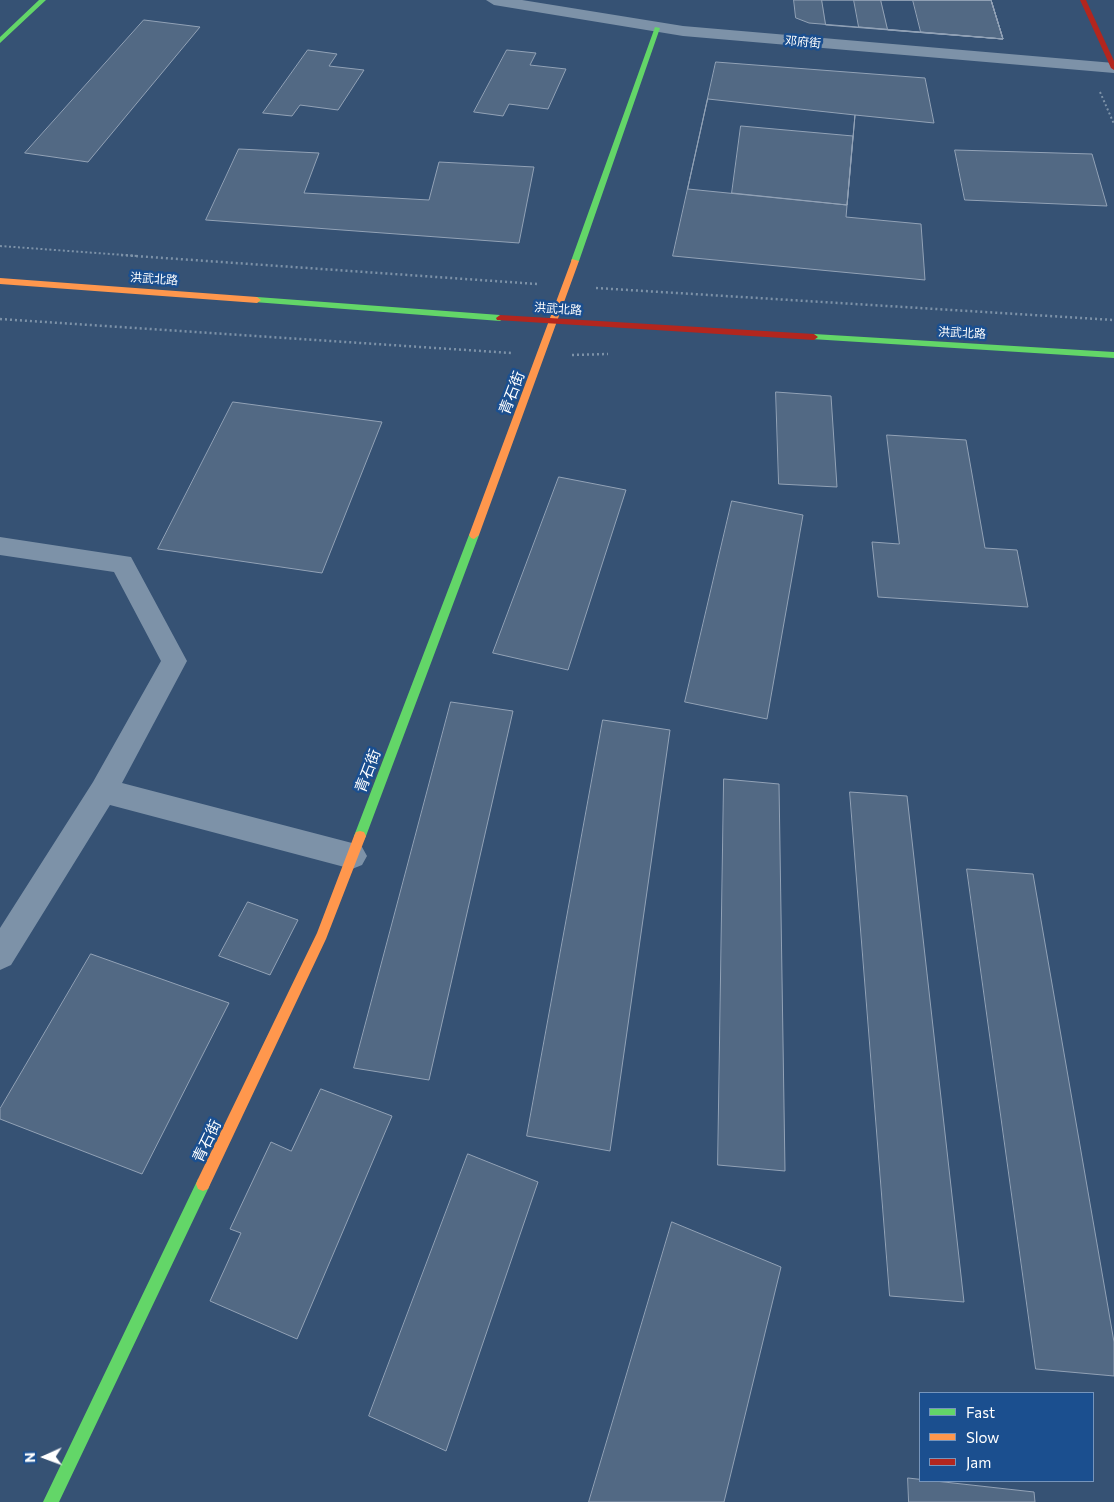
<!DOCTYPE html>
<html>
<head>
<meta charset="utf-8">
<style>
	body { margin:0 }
	#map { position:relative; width:1114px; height:1502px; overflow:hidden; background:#365274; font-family:Commissioner,sans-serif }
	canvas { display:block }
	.legend { position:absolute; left:919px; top:1392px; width:175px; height:90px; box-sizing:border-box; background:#1b4f8f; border:1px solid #7695bc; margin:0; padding:6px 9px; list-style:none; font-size:15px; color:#fff }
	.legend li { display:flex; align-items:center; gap:10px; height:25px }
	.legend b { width:25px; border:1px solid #7695bc }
	.north { position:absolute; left:20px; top:1432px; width:50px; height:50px; -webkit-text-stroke:4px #1b4f8f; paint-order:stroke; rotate:268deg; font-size:14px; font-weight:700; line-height:20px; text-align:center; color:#fff }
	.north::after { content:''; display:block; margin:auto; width:18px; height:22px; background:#fff; clip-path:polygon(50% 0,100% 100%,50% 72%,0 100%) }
</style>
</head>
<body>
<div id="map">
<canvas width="1114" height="1502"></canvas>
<ul class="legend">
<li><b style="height:6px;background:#63d668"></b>Fast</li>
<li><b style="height:6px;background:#ff974d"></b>Slow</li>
<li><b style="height:6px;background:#b3261e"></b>Jam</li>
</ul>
<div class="north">N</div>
</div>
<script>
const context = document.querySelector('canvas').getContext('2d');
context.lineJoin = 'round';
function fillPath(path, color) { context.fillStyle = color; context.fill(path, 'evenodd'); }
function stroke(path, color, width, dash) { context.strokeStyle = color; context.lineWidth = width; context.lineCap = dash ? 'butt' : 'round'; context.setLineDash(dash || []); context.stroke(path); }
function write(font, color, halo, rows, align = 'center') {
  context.font = font + ' Commissioner,"Noto Sans SC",sans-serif'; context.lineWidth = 5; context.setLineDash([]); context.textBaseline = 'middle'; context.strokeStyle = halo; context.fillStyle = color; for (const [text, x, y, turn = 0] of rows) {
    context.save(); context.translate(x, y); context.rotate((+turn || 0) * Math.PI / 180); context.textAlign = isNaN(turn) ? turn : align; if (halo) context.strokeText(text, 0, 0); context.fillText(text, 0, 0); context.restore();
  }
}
const building = new Path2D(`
	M 794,0 L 991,0 L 1003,39 L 809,23 L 796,18 Z
	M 822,0 L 991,0 L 1003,39 L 826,25 Z
	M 854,0 L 991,0 L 1003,39 L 859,27 Z
	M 881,0 L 991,0 L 1003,39 L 888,30 Z
	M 913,0 L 991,0 L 1003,39 L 921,32 Z
	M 144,20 L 200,27 L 88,162 L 25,153 Z
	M 308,50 L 337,54 L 329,66 L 364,70 L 338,110 L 300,105 L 292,116 L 263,113 Z
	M 507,50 L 536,53 L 530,65 L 566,69 L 548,109 L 509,104 L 503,116 L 474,112 Z
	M 716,62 L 925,78 L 934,123 L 855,115 L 846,217 L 921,224 L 925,280 L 673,256 Z
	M 708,99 L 855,115 L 847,205 L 688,189 Z
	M 741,126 L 853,136 L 847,205 L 732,193 Z
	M 239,149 L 319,153 L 304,193 L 429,200 L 439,162 L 534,167 L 519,243 L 206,220 Z
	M 955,150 L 1092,154 L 1107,206 L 965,200 Z
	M 776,392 L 831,396 L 837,487 L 779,484 Z
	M 233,402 L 382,422 L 322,573 L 158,549 Z
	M 887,435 L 966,440 L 985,548 L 1017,550 L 1028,607 L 878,597 L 872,542 L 899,544 Z
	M 559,477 L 626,490 L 568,670 L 493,653 Z
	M 732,501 L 803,515 L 767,719 L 685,702 Z
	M 451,702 L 513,711 L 429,1080 L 354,1068 Z
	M 603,720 L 670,730 L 610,1151 L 527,1136 Z
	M 724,779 L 779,784 L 785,1171 L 718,1165 Z
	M 850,792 L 907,796 L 964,1302 L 890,1296 Z
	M 967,869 L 1033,874 L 1114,1342 L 1114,1376 L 1036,1369 Z
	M 248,902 L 298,920 L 270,975 L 219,956 Z
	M 91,954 L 229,1003 L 142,1174 L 0,1119 L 0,1109 Z
	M 321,1089 L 392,1116 L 297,1339 L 210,1301 L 241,1233 L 230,1229 L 271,1142 L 291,1151 Z
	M 468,1154 L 538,1182 L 446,1451 L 369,1416 Z
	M 672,1222 L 781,1267 L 724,1502 L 589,1502 Z
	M 908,1478 L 1034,1492 L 1035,1502 L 909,1502 Z`);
fillPath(building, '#526984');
stroke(building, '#92a2b6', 1);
stroke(new Path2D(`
	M 1100,92 L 1114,124
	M 0,246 L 138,256`), '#7d92a8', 2, [2, 2.5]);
stroke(new Path2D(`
	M 121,255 L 537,284
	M 596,288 L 1114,320
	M 0,319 L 511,353
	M 572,355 L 608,354`), '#7d92a8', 2.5, [2, 3]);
fillPath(new Path2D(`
	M 486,0 L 522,0 L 683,26 L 1114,63 L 1114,73 L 683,36 L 494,5 Z
	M 0,537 L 131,557 L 187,661 L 122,783 L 352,843 L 362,847 L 367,856 L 362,865 L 352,869 L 110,805 L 11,965 L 0,970 L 0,928 L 93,782 L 161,661 L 114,572 L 0,555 Z`), '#7d92a8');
fillPath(new Path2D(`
	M 39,0 L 46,0 L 0,43 L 0,37 Z
	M 655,27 L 660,28 L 579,261 L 572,263 L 571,261 Z
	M 257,297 L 500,315 L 504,318 L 500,321 L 254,302 L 254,298 Z
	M 814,334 L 1114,352 L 1114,358 L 811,339 L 811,335 Z
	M 474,531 L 479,535 L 366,836 L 364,840 L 360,841 L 356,840 L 354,836 L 469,535 Z
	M 203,1177 L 208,1179 L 210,1184 L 208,1189 L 59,1502 L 43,1502 L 198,1179 Z`), '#63d668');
fillPath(new Path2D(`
	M 572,259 L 579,261 L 479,535 L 474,539 L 471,538 L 469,535 Z
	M 0,278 L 257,297 L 261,300 L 257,303 L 0,284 Z
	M 360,831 L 364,832 L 366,836 L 326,939 L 208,1189 L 203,1191 L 198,1189 L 196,1184 L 198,1179 L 317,933 L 354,836 L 356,832 Z`), '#ff974d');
fillPath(new Path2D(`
	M 1080,0 L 1086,0 L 1114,61 L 1114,70 L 1111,68 Z
	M 500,315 L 814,334 L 818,337 L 814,340 L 497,320 L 496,318 Z`), '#b3261e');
write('12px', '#fff', '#1b4f8f', [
	["邓府街",803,42,5],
	["洪武北路",154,279,4],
	["洪武北路",558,309,4],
	["洪武北路",962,333,3]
]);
write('15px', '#fff', '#1b4f8f', [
	["青石街",512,393,-69],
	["青石街",368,771,-69],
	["青石街",207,1141,-64]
]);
</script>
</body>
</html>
